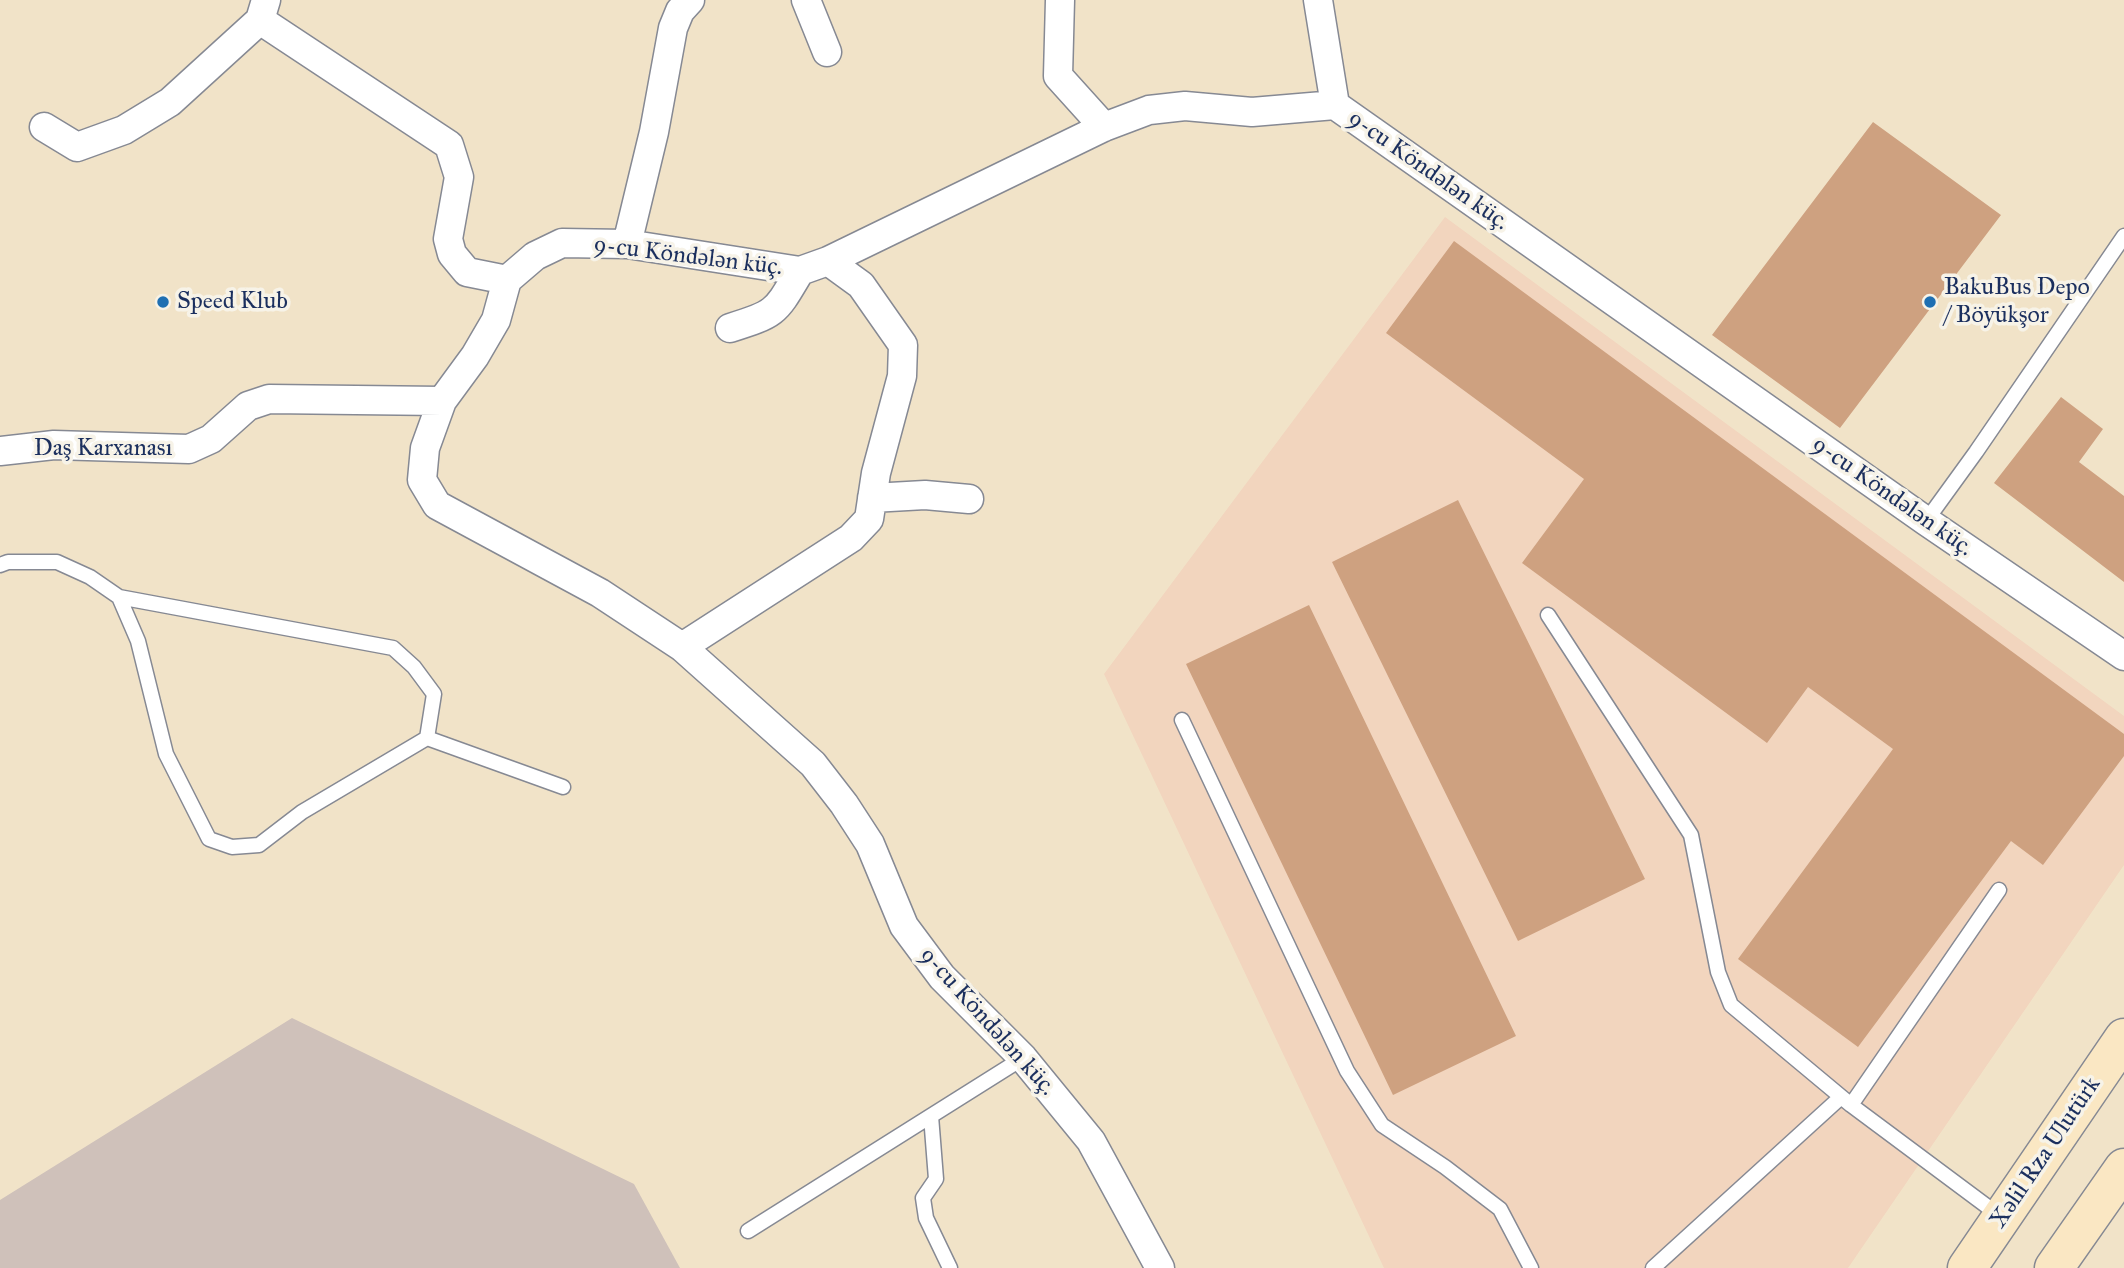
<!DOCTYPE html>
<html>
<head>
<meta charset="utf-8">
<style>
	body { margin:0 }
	canvas { display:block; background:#f1e3c8 }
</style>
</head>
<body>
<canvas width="2124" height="1268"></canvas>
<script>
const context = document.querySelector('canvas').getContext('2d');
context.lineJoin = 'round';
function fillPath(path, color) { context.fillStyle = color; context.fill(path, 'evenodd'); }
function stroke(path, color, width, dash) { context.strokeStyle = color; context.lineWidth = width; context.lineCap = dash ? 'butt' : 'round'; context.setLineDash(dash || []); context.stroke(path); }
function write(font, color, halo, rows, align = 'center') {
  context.font = font + ' "IM FELL Great Primer",serif'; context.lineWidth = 7; context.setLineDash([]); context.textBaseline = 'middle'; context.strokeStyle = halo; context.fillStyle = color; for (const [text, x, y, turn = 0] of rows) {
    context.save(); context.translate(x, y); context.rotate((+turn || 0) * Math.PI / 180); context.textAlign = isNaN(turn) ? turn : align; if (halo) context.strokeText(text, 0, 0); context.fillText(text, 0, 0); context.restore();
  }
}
fillPath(new Path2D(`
	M 1445,217 L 2124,716 L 2124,865 L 1848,1268 L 1384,1268 L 1104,674 Z`), '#f2d5be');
fillPath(new Path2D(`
	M 292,1018 L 634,1184 L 680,1268 L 0,1268 L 0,1200 Z`), '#cfc1ba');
fillPath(new Path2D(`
	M 1873,122 L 2001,215 L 1840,428 L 1712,335 Z
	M 1454,241 L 2124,734 L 2124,756 L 2043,865 L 2011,841 L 1858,1047 L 1738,959 L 1893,749 L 1808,687 L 1767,743 L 1522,563 L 1584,479 L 1386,333 Z
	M 2061,397 L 2103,429 L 2079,462 L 2124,496 L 2124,582 L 1994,483 Z
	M 1458,500 L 1645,879 L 1518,941 L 1332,562 Z
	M 1309,605 L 1516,1036 L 1393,1095 L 1186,664 Z`), '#cea180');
const lane = new Path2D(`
	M 1926,521 L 1976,452 L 2124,236
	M 0,565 L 8,562 L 57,562 L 90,577 L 119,597 L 138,641 L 166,754 L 209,839 L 232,847 L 259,845 L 302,812 L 427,738 L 563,787
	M 119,597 L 393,648 L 414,667 L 434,694 L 427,738
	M 1548,615 L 1691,835 L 1718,972 L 1731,1005 L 1851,1105 L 2000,1216
	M 1182,720 L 1347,1071 L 1382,1125 L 1445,1167 L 1500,1209 L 1531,1268
	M 1851,1105 L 1999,890
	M 931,1116 L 936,1179 L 923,1198 L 926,1218 L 950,1268
	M 748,1231 L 1023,1058
	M 1653,1268 L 1841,1097`);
const street = new Path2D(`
	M 266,0 L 260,20 L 449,145 L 459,177 L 448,239 L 452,254 L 467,272 L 507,280
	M 806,0 L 827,52
	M 1060,0 L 1058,76 L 1104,127
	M 1318,0 L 1335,105
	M 44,127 L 77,147 L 124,130 L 170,102 L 260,20
	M 627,244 L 654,132 L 673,28 L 680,11 L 690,0
	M 730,328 C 777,313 775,313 800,271
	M 0,451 L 54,445 L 189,449 L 211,439 L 248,406 L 269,399 L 442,401
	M 872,498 L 925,495 L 969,499
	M 682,647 L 851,538 L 869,519 L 876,473 L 902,376 L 903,345 L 861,285 L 828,261
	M 1160,1268 L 1091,1141 L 1023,1058 L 942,977 L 904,926 L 870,844 L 844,804 L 813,764 L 682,647 L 600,593 L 437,505 L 422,480 L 425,448 L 442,401 L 475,356 L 496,320 L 507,280 L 535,256 L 562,243 L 627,244 L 800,271 L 828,261 L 1104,127 L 1149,110 L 1185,106 L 1252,112 L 1335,105 L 1926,521 L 2124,656`);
const secondary = new Path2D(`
	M 1967,1268 L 2124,1038
	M 2054,1268 L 2124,1168`);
stroke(lane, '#868993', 17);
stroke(street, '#868993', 31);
stroke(secondary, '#868993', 41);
stroke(lane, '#fff', 14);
stroke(street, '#fff', 28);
stroke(secondary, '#fae7c3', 38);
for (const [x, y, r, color] of [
	[163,302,7,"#1f6fb2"],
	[1930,302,7,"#1f6fb2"]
]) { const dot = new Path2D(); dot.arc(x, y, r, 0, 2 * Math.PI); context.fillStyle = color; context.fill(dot); stroke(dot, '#f7f3e8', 2.5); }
write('24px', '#1b2f5e', '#f7f3e8', [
	["9-cu Köndələn küç.",1428,171,35],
	["9-cu Köndələn küç.",688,257,7],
	["Daş Karxanası",103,449],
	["9-cu Köndələn küç.",1892,497,35],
	["9-cu Köndələn küç.",987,1022,48],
	["Xəlil Rza Ulutürk",2046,1153,-56]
]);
write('24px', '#1b2f5e', '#f7f3e8', [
	["BakuBus Depo",1944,288],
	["/ Böyükşor",1944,316],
	["Speed Klub",177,302]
], 'left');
</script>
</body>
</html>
